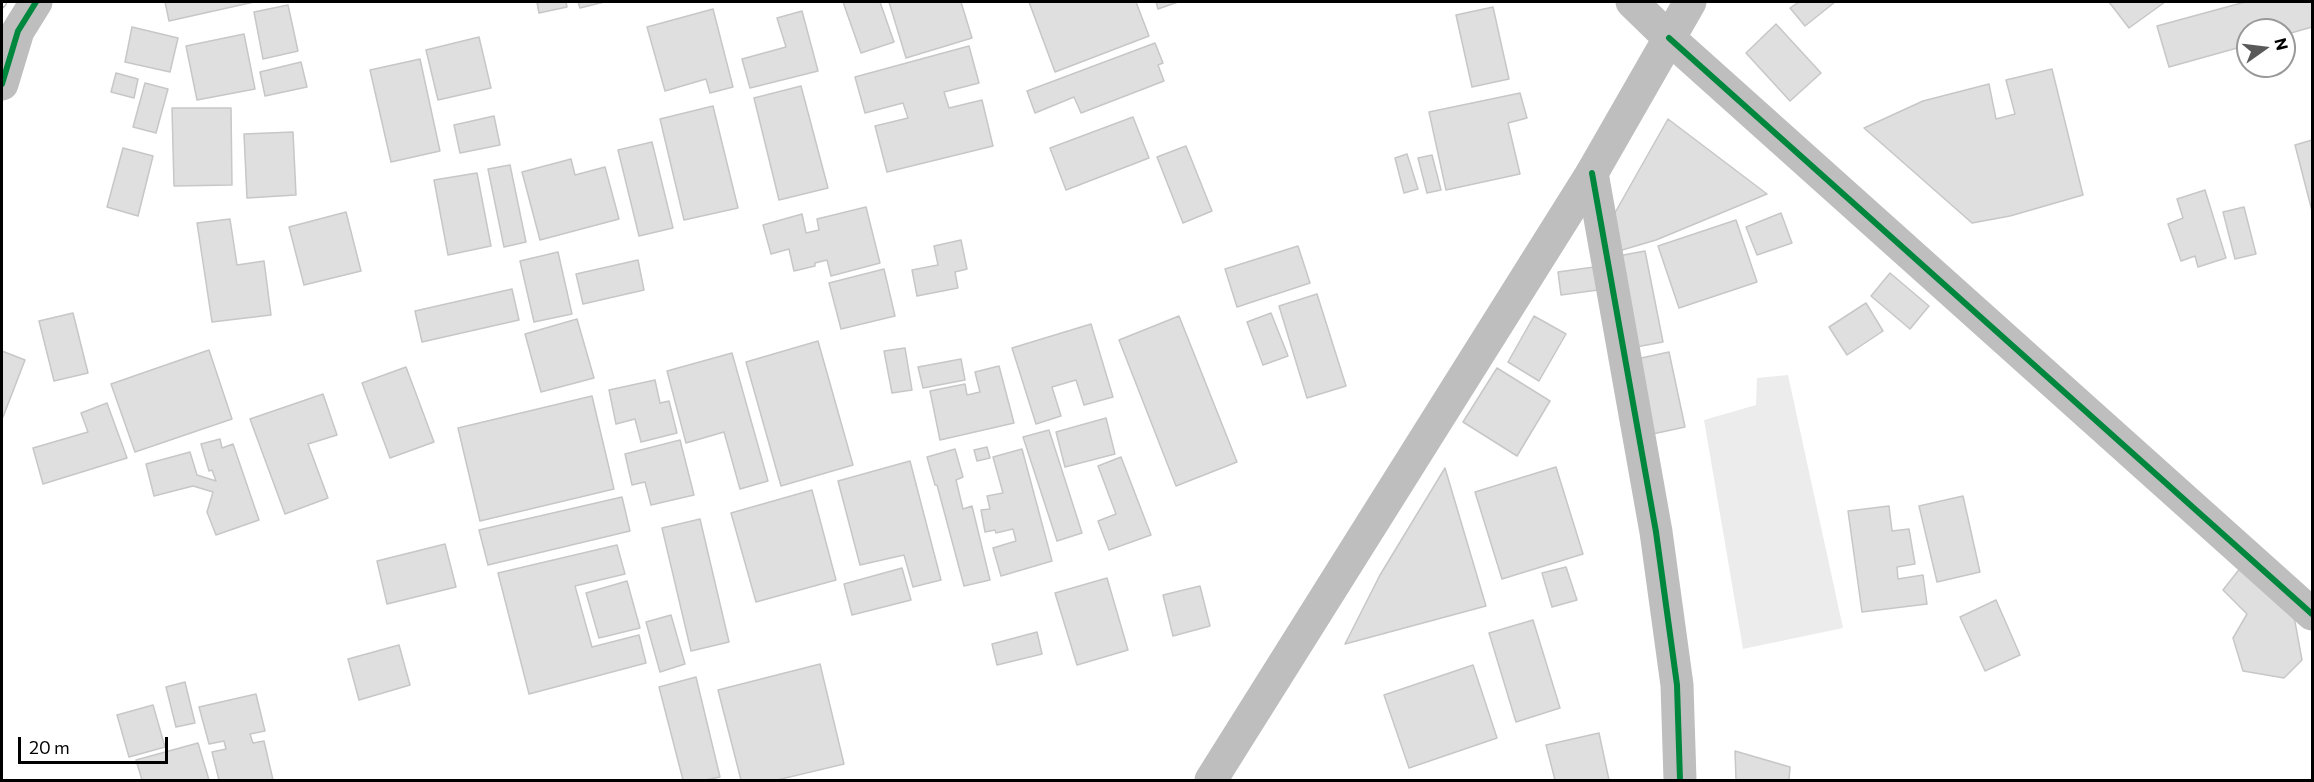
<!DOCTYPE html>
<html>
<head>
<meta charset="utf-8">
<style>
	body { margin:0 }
	#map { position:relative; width:2314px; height:782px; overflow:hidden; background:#fff; font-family:Commissioner,sans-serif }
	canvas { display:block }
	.frame { position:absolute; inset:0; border:3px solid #000; pointer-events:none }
	.north { position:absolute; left:2236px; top:18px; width:60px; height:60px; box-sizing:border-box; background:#fff; border:2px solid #999; border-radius:50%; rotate:76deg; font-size:16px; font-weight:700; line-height:24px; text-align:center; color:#000 }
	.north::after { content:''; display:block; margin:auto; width:21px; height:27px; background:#595959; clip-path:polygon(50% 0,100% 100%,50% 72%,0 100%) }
	.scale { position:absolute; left:18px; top:737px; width:150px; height:27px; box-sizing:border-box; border:3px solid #000; border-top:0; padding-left:8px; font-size:18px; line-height:21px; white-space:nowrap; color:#000; -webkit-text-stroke:4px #fff; paint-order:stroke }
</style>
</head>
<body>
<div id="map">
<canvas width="2314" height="782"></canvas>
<div class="frame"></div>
<div class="north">N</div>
<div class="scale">20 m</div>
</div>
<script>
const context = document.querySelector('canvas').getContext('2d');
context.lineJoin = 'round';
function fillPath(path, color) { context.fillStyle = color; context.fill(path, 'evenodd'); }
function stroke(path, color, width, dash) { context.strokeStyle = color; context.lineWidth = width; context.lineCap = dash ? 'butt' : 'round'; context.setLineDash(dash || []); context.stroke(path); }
fillPath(new Path2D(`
	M 1788,375 L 1843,628 L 1743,649 L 1704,420 L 1756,405 L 1757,378 Z`), '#ececec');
const building = new Path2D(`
	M 165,2 L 254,2 L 169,21 Z
	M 537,2 L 566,2 L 567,7 L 539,13 Z
	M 578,2 L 604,2 L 580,8 Z
	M 843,2 L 880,2 L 894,42 L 861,53 Z
	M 889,2 L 961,2 L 972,38 L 906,58 Z
	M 1029,2 L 1136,2 L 1149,36 L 1055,72 Z
	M 1156,2 L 1178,2 L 1158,9 Z
	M 1799,2 L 1835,2 L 1805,26 L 1790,8 Z
	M 2109,2 L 2165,2 L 2129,28 Z
	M 2245,2 L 2312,2 L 2312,27 L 2284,35 L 2284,30 L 2248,30 L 2248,45 L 2169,67 L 2157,26 Z
	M 288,5 L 298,51 L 263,59 L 254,12 Z
	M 1493,7 L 1509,79 L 1472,87 L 1456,15 Z
	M 713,9 L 733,87 L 710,93 L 706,79 L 665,91 L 647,27 Z
	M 802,11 L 818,71 L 750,88 L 742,59 L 786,47 L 777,18 Z
	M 1776,24 L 1821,73 L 1790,101 L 1746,53 Z
	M 132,27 L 178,38 L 170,72 L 125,62 Z
	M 244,34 L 255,89 L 197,100 L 186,46 Z
	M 479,37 L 491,88 L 438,100 L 426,50 Z
	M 1155,43 L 1163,63 L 1158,65 L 1164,81 L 1081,113 L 1074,97 L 1035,113 L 1027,91 Z
	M 969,46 L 979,83 L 944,92 L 949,108 L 982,100 L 993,146 L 887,172 L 875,126 L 908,118 L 903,103 L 865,113 L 855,77 Z
	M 420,59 L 440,151 L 391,162 L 370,70 Z
	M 301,62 L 307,87 L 265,96 L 260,72 Z
	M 2052,69 L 2083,195 L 2010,216 L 1972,223 L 1864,128 L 1923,101 L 1989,84 L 1996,119 L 2015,114 L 2006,80 Z
	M 116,73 L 138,79 L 134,98 L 111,92 Z
	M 145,83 L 168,89 L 156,133 L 133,127 Z
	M 801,86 L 828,188 L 779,200 L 754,98 Z
	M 1520,93 L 1527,118 L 1508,123 L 1520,174 L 1446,190 L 1429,112 Z
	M 713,106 L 738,208 L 684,220 L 660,119 Z
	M 172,108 L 231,108 L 232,185 L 174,186 Z
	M 494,116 L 500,145 L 460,153 L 454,125 Z
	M 1133,117 L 1149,158 L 1066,190 L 1050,148 Z
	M 1668,119 L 1767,194 L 1656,240 L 1612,253 L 1612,218 Z
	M 293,132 L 296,195 L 247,198 L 244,134 Z
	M 2312,140 L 2312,211 L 2295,145 Z
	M 652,142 L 673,228 L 639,236 L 618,150 Z
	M 1186,146 L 1212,211 L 1183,223 L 1157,157 Z
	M 123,148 L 153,156 L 138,216 L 107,207 Z
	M 1407,154 L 1418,189 L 1404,193 L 1395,158 Z
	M 1432,155 L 1441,190 L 1427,193 L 1418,158 Z
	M 571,159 L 575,175 L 605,167 L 619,219 L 540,240 L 522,172 Z
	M 510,165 L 526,242 L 504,247 L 488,169 Z
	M 477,173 L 491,246 L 448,255 L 434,180 Z
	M 2205,190 L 2226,258 L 2198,267 L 2195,256 L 2181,261 L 2168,224 L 2183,218 L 2177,199 Z
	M 866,207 L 880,263 L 831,276 L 827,260 L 815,263 L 815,266 L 794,271 L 789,249 L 771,254 L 763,225 L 802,214 L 806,233 L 819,230 L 817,219 Z
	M 2244,207 L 2256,254 L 2235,259 L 2223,212 Z
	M 346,212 L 361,271 L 304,285 L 289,227 Z
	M 1781,213 L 1792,243 L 1757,255 L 1746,227 Z
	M 230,219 L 237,265 L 264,261 L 271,315 L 212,322 L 197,223 Z
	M 1736,220 L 1757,282 L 1679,308 L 1658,246 Z
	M 961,240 L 967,269 L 955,272 L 958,288 L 917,296 L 912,270 L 938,265 L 934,246 Z
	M 1298,246 L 1310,283 L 1237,307 L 1225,269 Z
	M 1645,251 L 1663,342 L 1636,347 L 1618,256 Z
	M 558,252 L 572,314 L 534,322 L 520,261 Z
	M 638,260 L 644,290 L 583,304 L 576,274 Z
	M 1594,267 L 1598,290 L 1561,295 L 1558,272 Z
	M 884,269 L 895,316 L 841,329 L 829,283 Z
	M 1890,273 L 1929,306 L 1910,329 L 1871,296 Z
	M 512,289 L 519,320 L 422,342 L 415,311 Z
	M 1317,294 L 1346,386 L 1307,398 L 1279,306 Z
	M 1866,303 L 1883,331 L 1847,355 L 1829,327 Z
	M 73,313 L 88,373 L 54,381 L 39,321 Z
	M 1271,313 L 1288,356 L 1263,365 L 1247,322 Z
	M 1179,316 L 1237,462 L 1176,486 L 1119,340 Z
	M 1534,316 L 1566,334 L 1539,381 L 1508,362 Z
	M 577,319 L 594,378 L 541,392 L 525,334 Z
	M 1091,324 L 1113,397 L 1084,405 L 1076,380 L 1052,387 L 1061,416 L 1036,424 L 1012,348 Z
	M 818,341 L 853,465 L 781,486 L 746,362 Z
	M 905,348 L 912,390 L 892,393 L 884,351 Z
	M 209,350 L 232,419 L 135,452 L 111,384 Z
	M 2,351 L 25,360 L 3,417 L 2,416 Z
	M 1669,352 L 1685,427 L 1648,435 L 1632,360 Z
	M 732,353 L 768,481 L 740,489 L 724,432 L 686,443 L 667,371 Z
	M 961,359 L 965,380 L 923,388 L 918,367 Z
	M 999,366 L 1014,423 L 940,440 L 930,391 L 965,384 L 967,395 L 980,392 L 975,372 Z
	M 406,367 L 434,442 L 390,458 L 362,383 Z
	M 1497,368 L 1550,401 L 1517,456 L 1463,422 Z
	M 655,380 L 660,403 L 669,401 L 677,433 L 641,442 L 635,419 L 616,424 L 609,390 Z
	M 323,394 L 337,435 L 308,444 L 328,498 L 285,514 L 250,419 Z
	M 592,396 L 614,489 L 480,521 L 458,428 Z
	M 107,403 L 127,458 L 43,484 L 33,448 L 88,432 L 81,413 Z
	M 1106,418 L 1115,454 L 1065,467 L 1056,432 Z
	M 1049,430 L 1082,533 L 1057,541 L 1023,437 Z
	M 220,439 L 222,448 L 233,444 L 259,520 L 216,535 L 207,512 L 213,492 L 193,486 L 154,496 L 146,464 L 190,452 L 197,475 L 216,481 L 212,470 L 209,471 L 201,444 Z
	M 680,440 L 694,495 L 651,505 L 645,482 L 632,485 L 625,454 Z
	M 987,447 L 990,458 L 977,461 L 974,450 Z
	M 955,449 L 963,477 L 956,480 L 963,509 L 972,506 L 990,580 L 964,586 L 937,485 L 935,485 L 927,457 Z
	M 1022,449 L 1052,561 L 1001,576 L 993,548 L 1016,541 L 1013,529 L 996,533 L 995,530 L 985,532 L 981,510 L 990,509 L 987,496 L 1003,493 L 993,457 Z
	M 1121,457 L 1151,535 L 1109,550 L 1098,521 L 1116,514 L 1098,466 Z
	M 910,461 L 941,580 L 913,587 L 904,555 L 860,565 L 838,481 Z
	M 1556,467 L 1583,554 L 1502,579 L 1475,492 Z
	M 1445,468 L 1486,606 L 1345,644 L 1380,575 Z
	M 812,490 L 836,580 L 756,602 L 731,513 Z
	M 1963,496 L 1980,572 L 1937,582 L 1919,506 Z
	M 622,497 L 630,531 L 488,565 L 479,530 Z
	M 1889,506 L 1892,531 L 1909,529 L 1915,564 L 1897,567 L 1898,579 L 1923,575 L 1927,604 L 1862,612 L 1848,511 Z
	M 700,519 L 729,642 L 691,651 L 662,528 Z
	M 445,544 L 456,587 L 387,604 L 377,561 Z
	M 617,545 L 625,574 L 575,586 L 592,647 L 639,635 L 646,663 L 529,694 L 498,573 Z
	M 2245,562 L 2293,611 L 2302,660 L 2284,678 L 2243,671 L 2233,638 L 2247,614 L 2223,590 Z
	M 1566,567 L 1577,600 L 1552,607 L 1542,573 Z
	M 902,568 L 911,600 L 852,615 L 844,584 Z
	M 1107,578 L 1128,650 L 1077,665 L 1055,593 Z
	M 627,581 L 640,628 L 599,638 L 586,593 Z
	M 1200,586 L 1210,626 L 1173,636 L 1163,595 Z
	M 1996,600 L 2020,655 L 1985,671 L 1960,617 Z
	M 671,615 L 685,664 L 660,672 L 646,622 Z
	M 1533,620 L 1560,708 L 1516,722 L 1489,633 Z
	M 1037,632 L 1042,654 L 997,665 L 992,644 Z
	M 399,645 L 410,685 L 359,700 L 348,659 Z
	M 820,664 L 844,764 L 777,780 L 741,780 L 718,690 Z
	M 1473,665 L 1497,738 L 1409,768 L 1384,695 Z
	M 696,677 L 720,777 L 705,780 L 683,780 L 659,687 Z
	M 185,682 L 195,723 L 176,727 L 166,687 Z
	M 256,694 L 265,731 L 250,734 L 253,743 L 264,741 L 273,780 L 219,780 L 212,752 L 226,749 L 224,741 L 209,744 L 199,707 Z
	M 153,705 L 165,747 L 129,757 L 117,715 Z
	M 1599,733 L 1609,780 L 1555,780 L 1546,745 Z
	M 198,743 L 209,780 L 142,780 L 136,760 Z
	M 1735,751 L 1790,767 L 1789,780 L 1736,780 Z`);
fillPath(building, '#dfdfdf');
stroke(building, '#c7c7c7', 1.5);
stroke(new Path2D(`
	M 1669,38 L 2312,614
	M 2,84 L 18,31 L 36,2
	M 1592,173 L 1656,532 L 1677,685 L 1680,780`), '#bebebe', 33);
stroke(new Path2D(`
	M 1632,2 L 1669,38
	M 1211,780 L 1592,173 L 1690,2`), '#bebebe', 33);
const rail = new Path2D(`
	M 2,5 L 4,2`);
stroke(rail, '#bebebe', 7);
stroke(rail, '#fff', 4.5, [14]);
stroke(new Path2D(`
	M 1669,38 L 2312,614
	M 2,84 L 18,31 L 36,2
	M 1592,173 L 1656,532 L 1677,685 L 1680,780`), '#00873e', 6);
</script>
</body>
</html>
